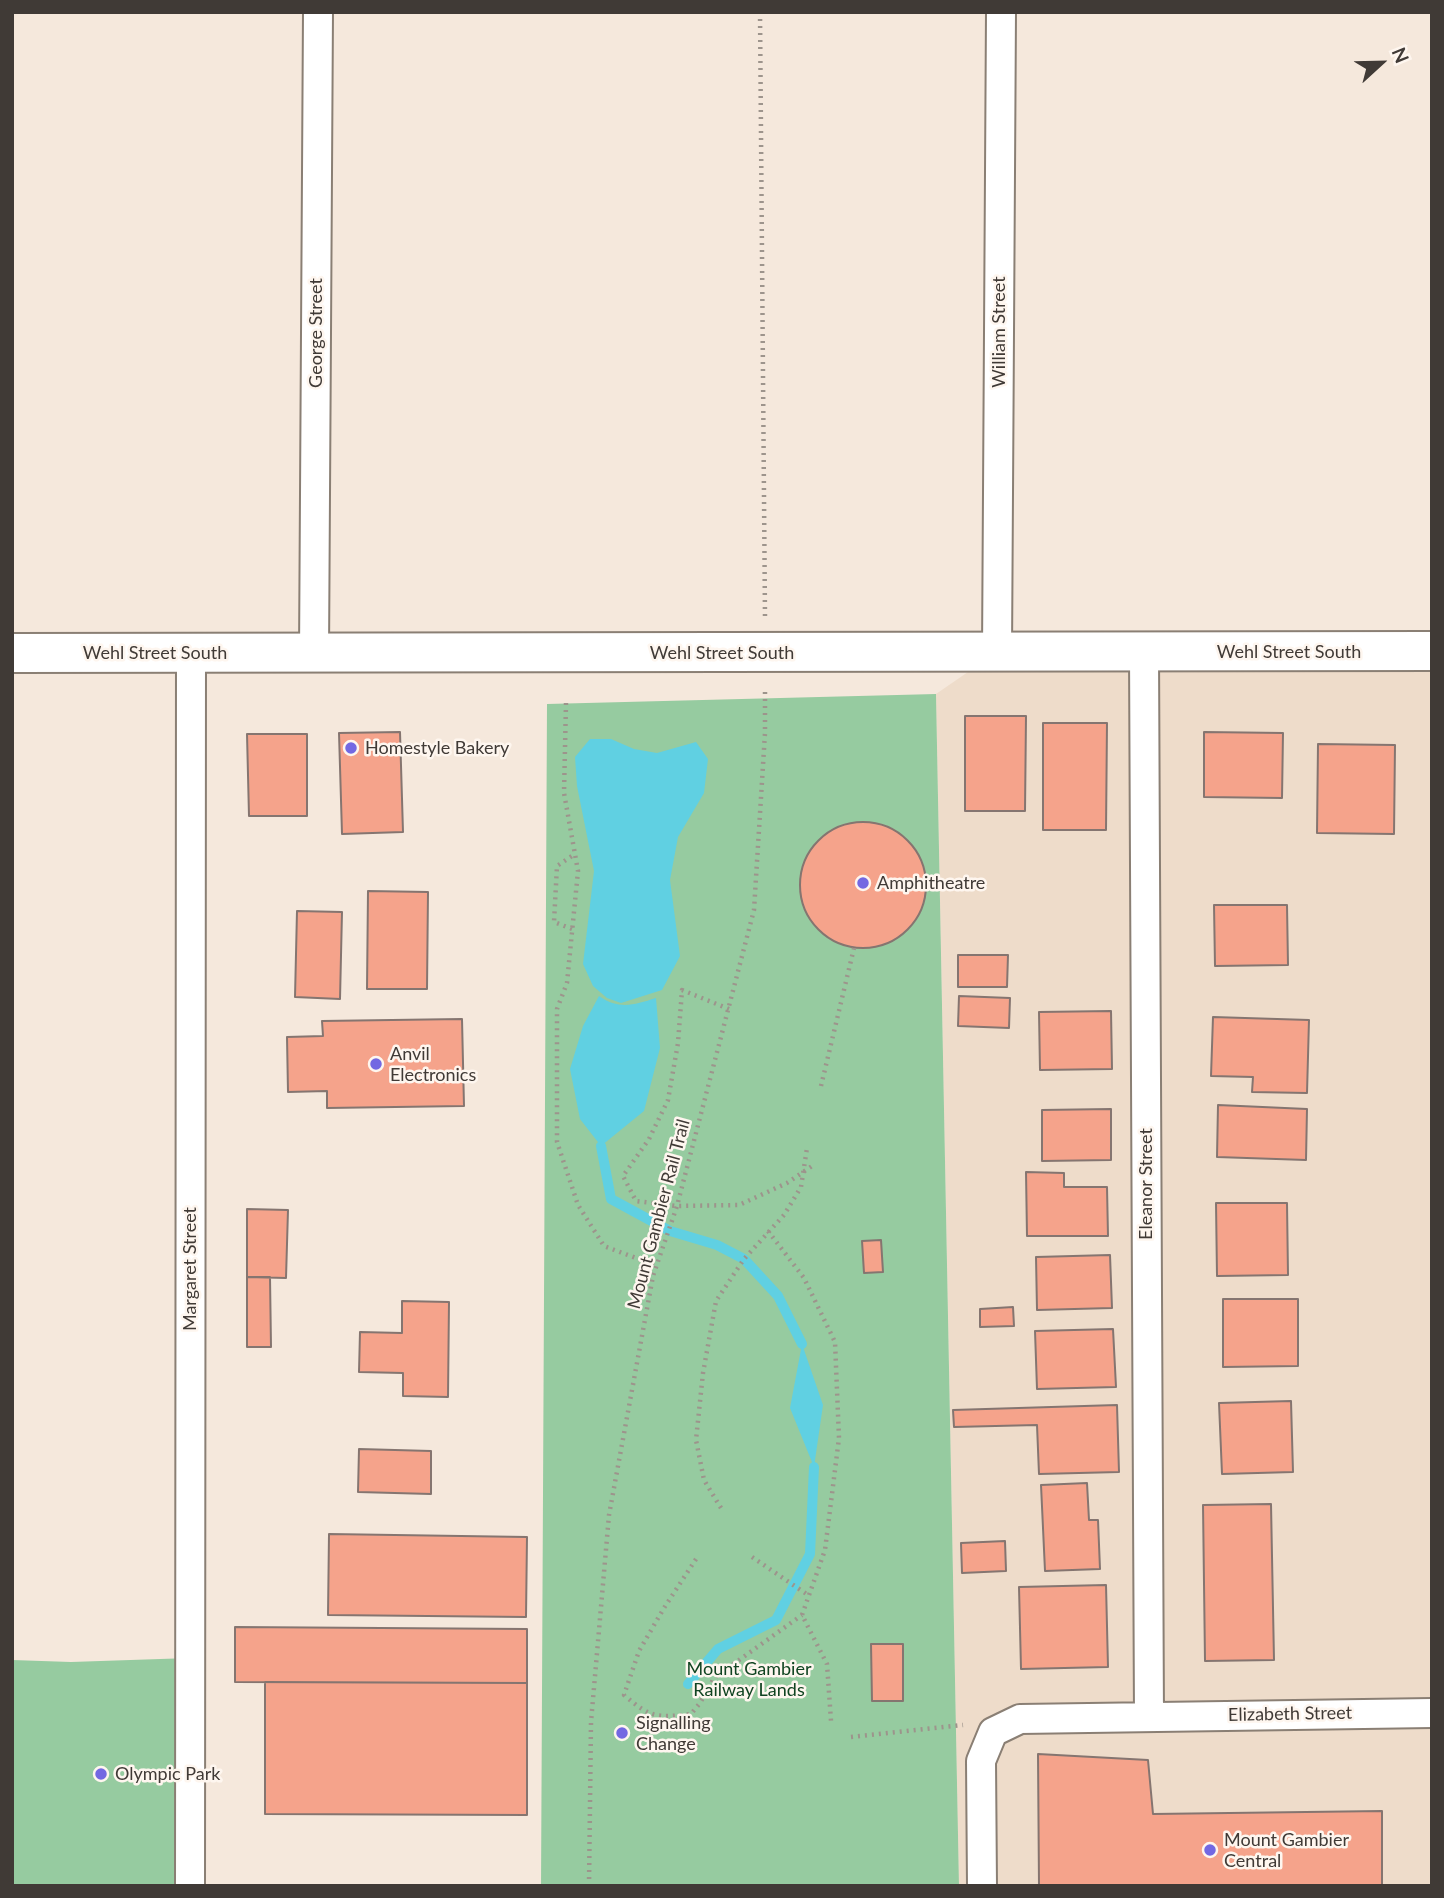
<!DOCTYPE html>
<html>
<head>
<meta charset="utf-8">
<style>
	body { margin:0 }
	#map { position:relative; width:1444px; height:1898px; overflow:hidden; background:#f5e8dc; font-family:Lato,sans-serif }
	canvas { display:block }
	.frame { position:absolute; inset:0; border:14px solid #403a36; pointer-events:none }
	.north { position:absolute; left:1346px; top:28px; width:70px; height:70px; -webkit-text-stroke:5px #fef6ef; paint-order:stroke; rotate:68deg; font-size:19px; font-weight:700; line-height:28px; text-align:center; color:#403a36 }
	.north::after { content:''; display:block; margin:auto; width:24px; height:32px; background:#403a36; clip-path:polygon(50% 0,100% 100%,50% 72%,0 100%) }
</style>
</head>
<body>
<div id="map">
<canvas width="1444" height="1898"></canvas>
<div class="frame"></div>
<div class="north">N</div>
</div>
<script>
const context = document.querySelector('canvas').getContext('2d');
context.lineJoin = 'round';
function fillPath(path, color) { context.fillStyle = color; context.fill(path, 'evenodd'); }
function stroke(path, color, width, dash) { context.strokeStyle = color; context.lineWidth = width; context.lineCap = dash ? 'butt' : 'round'; context.setLineDash(dash || []); context.stroke(path); }
function write(font, color, halo, rows, align = 'center') {
  context.font = font + ' Lato,sans-serif'; context.lineWidth = 5; context.setLineDash([]); context.textBaseline = 'middle'; context.strokeStyle = halo; context.fillStyle = color; for (const [text, x, y, turn = 0] of rows) {
    context.save(); context.translate(x, y); context.rotate((+turn || 0) * Math.PI / 180); context.textAlign = isNaN(turn) ? turn : align; if (halo) context.strokeText(text, 0, 0); context.fillText(text, 0, 0); context.restore();
  }
}
fillPath(new Path2D(`
	M 1432,651 L 1432,1886 L 959,1886 L 936,694 L 997,652 Z`), '#eedcca');
fillPath(new Path2D(`
	M 936,694 L 959,1886 L 541,1886 L 547,704 Z
	M 190,1658 L 190,1886 L 12,1886 L 12,1660 L 71,1662 Z`), '#96cba0');
fillPath(new Path2D(`
	M 590,739 L 611,739 L 634,749 L 657,753 L 696,742 L 708,759 L 704,793 L 678,837 L 670,880 L 680,956 L 662,990 L 621,1003 L 607,998 L 593,986 L 583,964 L 594,871 L 577,786 L 575,757 Z
	M 599,996 C 619,1010 634,1005 656,998 L 660,1048 L 644,1111 L 601,1146 L 580,1119 L 570,1069 L 583,1026 Z
	M 802,1344 L 823,1405 L 814,1467 L 790,1408 Z`), '#60d0e2');
stroke(new Path2D(`
	M 601,1146 L 611,1199 L 670,1231 L 717,1245 L 744,1259 L 778,1296 L 802,1344
	M 688,1684 L 718,1649 L 776,1620 L 810,1554 L 814,1467`), '#60d0e2', 10);
const building = new Path2D(`
	M 965,716 L 1026,716 L 1025,811 L 965,811 Z
	M 1043,723 L 1107,723 L 1106,830 L 1043,830 Z
	M 400,732 L 403,832 L 342,834 L 339,733 Z
	M 1204,732 L 1283,733 L 1282,798 L 1204,797 Z
	M 247,734 L 307,734 L 307,816 L 249,816 Z
	M 1318,744 L 1395,745 L 1394,834 L 1317,833 Z
	M800 885a63 63 0 1 1 126 0a63 63 0 1 1-126 0Z
	M 368,891 L 428,892 L 427,989 L 367,989 Z
	M 1214,905 L 1287,905 L 1288,965 L 1215,966 Z
	M 297,911 L 342,912 L 340,999 L 295,997 Z
	M 958,955 L 1008,955 L 1007,987 L 958,987 Z
	M 959,996 L 1010,998 L 1009,1028 L 958,1026 Z
	M 1111,1011 L 1112,1069 L 1040,1070 L 1039,1012 Z
	M 1213,1017 L 1309,1020 L 1307,1093 L 1252,1092 L 1253,1077 L 1211,1076 Z
	M 462,1019 L 464,1106 L 327,1108 L 327,1091 L 288,1092 L 287,1037 L 323,1036 L 322,1021 Z
	M 1218,1105 L 1307,1109 L 1306,1160 L 1217,1157 Z
	M 1111,1109 L 1111,1160 L 1042,1161 L 1042,1110 Z
	M 1026,1172 L 1064,1173 L 1064,1187 L 1107,1187 L 1108,1236 L 1027,1236 Z
	M 1216,1203 L 1287,1203 L 1288,1275 L 1217,1276 Z
	M 247,1209 L 288,1210 L 286,1278 L 247,1277 Z
	M 881,1240 L 883,1272 L 864,1273 L 862,1241 Z
	M 1110,1255 L 1112,1308 L 1037,1310 L 1036,1257 Z
	M 247,1277 L 270,1277 L 271,1347 L 247,1347 Z
	M 1223,1299 L 1298,1299 L 1298,1366 L 1223,1367 Z
	M 402,1301 L 449,1302 L 448,1397 L 403,1396 L 403,1373 L 359,1372 L 360,1332 L 402,1333 Z
	M 1013,1307 L 1014,1326 L 980,1327 L 980,1309 Z
	M 1113,1329 L 1116,1387 L 1037,1389 L 1035,1331 Z
	M 1291,1401 L 1293,1472 L 1222,1474 L 1219,1403 Z
	M 1117,1405 L 1119,1472 L 1039,1474 L 1037,1425 L 954,1427 L 953,1410 Z
	M 359,1449 L 431,1451 L 431,1494 L 358,1492 Z
	M 1087,1483 L 1089,1520 L 1098,1520 L 1100,1569 L 1045,1571 L 1041,1485 Z
	M 1271,1504 L 1274,1660 L 1205,1661 L 1203,1505 Z
	M 329,1534 L 527,1537 L 526,1617 L 328,1615 Z
	M 1005,1541 L 1006,1571 L 962,1573 L 961,1543 Z
	M 1106,1585 L 1108,1667 L 1021,1669 L 1019,1587 Z
	M 235,1627 L 527,1629 L 527,1683 L 235,1682 Z
	M 871,1644 L 903,1644 L 903,1701 L 872,1701 Z
	M 265,1682 L 527,1683 L 527,1815 L 265,1814 Z
	M 1038,1754 L 1148,1760 L 1153,1814 L 1382,1811 L 1382,1886 L 1039,1886 Z`);
fillPath(building, '#f5a38b');
stroke(building, '#857570', 2);
const street = new Path2D(`
	M 997,652 L 1001,12
	M 1144,652 L 1149,1716
	M 314,653 L 318,12
	M 190,1886 L 191,653
	M 982,1886 L 981,1761 L 993,1732 L 1020,1719 L 1432,1713`);
const secondary = new Path2D(`
	M 12,653 L 1432,651`);
stroke(street, '#8a7f74', 32);
stroke(secondary, '#8a7f74', 42);
stroke(new Path2D(`
	M 760,12 L 765,617
	M 566,703 L 564,793 L 578,871 L 567,983 L 557,1009 L 557,1142 L 578,1205 L 604,1246 L 657,1266
	M 572,929 L 554,922 L 557,866 L 575,854
	M 729,1009 L 682,990 L 678,1043 L 668,1100 L 649,1139 L 623,1176 L 636,1201 L 677,1206 L 739,1205 L 787,1183 L 815,1164
	M 821,1086 L 854,948
	M 768,1231 L 804,1278 L 835,1342 L 839,1438 L 825,1550 L 802,1615 L 827,1664 L 831,1721
	M 721,1508 L 704,1480 L 696,1440 L 703,1373 L 716,1301 L 744,1259 L 784,1215 L 801,1187 L 807,1148
	M 752,1557 L 808,1595
	M 696,1559 L 664,1608 L 639,1651 L 624,1695 C 651,1718 656,1718 691,1714 L 700,1703 L 714,1678 L 802,1615
	M 851,1737 L 963,1725
	M 589,1886 L 591,1722 L 609,1515 L 653,1276 L 677,1206 L 754,910 L 765,733 L 765,689`), '#9d948c', 4.5, [2, 5]);
stroke(street, '#fff', 28);
stroke(secondary, '#fff', 38);
for (const [x, y, r, color] of [
	[351,748,7,"#7368e2"],
	[863,883,7,"#7368e2"],
	[376,1064,7,"#7368e2"],
	[622,1733,7,"#7368e2"],
	[101,1774,7,"#7368e2"],
	[1210,1850,7,"#7368e2"]
]) { const dot = new Path2D(); dot.arc(x, y, r, 0, 2 * Math.PI); context.fillStyle = color; context.fill(dot); stroke(dot, '#fef6ef', 2.5); }
write('18px', '#403a36', '#fef6ef', [
	["William Street",999,332,-90],
	["George Street",316,333,-90],
	["Wehl Street South",1289,652],
	["Wehl Street South",155,653],
	["Wehl Street South",722,653],
	["Eleanor Street",1146,1184,-90],
	["Mount Gambier Rail Trail",659,1214,-75],
	["Margaret Street",190,1269,-90],
	["Elizabeth Street",1290,1714,-1]
]);
write('18px', '#403a36', '#fef6ef', [
	["Homestyle Bakery",365,748],
	["Amphitheatre",877,883],
	["Anvil",390,1054],
	["Electronics",390,1075],
	["Signalling",636,1723],
	["Change",636,1744],
	["Olympic Park",115,1774],
	["Mount Gambier",1224,1840],
	["Central",1224,1861]
], 'left');
write('18px', '#104421', '#fef6ef', [
	["Mount Gambier",749,1669],
	["Railway Lands",749,1690]
]);
</script>
</body>
</html>
